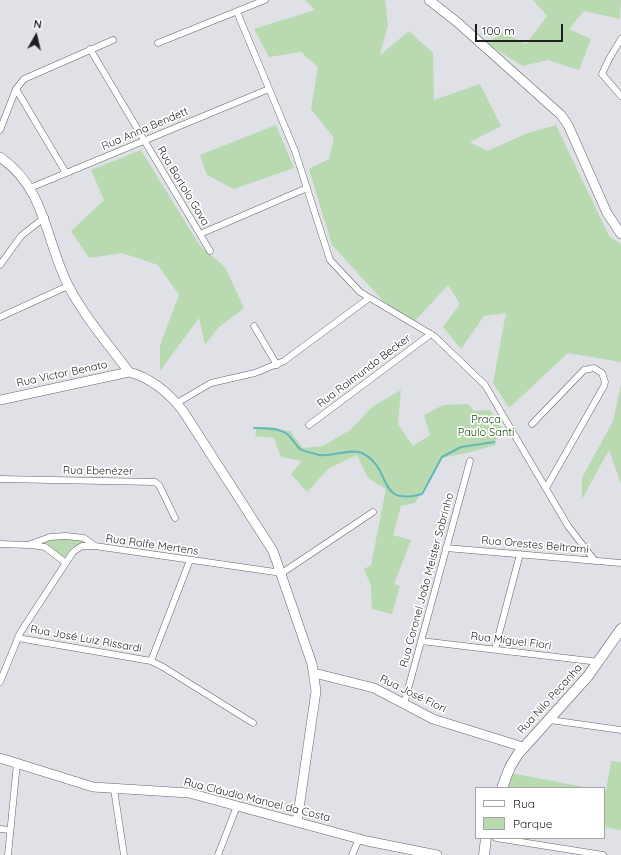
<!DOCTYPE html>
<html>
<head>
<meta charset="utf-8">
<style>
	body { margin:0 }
	#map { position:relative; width:621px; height:855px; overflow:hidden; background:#dfe1e6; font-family:Quicksand,sans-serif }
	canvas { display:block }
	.legend { position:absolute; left:475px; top:787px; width:130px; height:52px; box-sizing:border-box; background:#fff; border:1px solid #a5a5a6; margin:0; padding:5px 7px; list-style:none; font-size:12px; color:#1f1f21 }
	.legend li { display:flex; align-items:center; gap:8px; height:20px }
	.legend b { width:20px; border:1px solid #a5a5a6 }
	.north { position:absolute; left:16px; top:16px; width:40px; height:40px; -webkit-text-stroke:3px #fff; paint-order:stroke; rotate:8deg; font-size:11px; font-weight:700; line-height:16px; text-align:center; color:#1f1f21 }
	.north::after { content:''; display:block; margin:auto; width:14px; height:18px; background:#1f1f21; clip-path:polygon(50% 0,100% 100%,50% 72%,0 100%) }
	.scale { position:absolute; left:475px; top:24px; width:88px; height:18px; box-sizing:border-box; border:2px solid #1f1f21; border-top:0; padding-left:5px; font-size:12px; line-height:14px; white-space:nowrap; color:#1f1f21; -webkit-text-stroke:3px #fff; paint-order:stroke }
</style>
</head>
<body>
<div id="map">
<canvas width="621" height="855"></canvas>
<ul class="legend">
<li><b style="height:5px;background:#fff"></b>Rua</li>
<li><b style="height:11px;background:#b9d9b0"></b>Parque</li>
</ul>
<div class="north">N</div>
<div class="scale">100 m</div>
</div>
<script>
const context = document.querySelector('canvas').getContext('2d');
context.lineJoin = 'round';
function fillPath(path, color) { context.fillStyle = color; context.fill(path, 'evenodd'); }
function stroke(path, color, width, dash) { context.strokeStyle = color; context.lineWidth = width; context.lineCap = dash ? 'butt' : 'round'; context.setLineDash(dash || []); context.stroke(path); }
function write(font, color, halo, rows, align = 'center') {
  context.font = font + ' Quicksand,sans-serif'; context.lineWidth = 3.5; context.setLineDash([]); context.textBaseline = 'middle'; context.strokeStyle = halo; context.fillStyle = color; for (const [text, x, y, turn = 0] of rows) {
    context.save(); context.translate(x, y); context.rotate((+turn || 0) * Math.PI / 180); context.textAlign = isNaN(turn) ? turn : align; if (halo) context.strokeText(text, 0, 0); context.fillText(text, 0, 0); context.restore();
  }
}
fillPath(new Path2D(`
	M 305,0 L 385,0 L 388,25 L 380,55 L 409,31 L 433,53 L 434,100 L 480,84 L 501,126 L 470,142 L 487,151 L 528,133 L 556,125 L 609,236 L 621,244 L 621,362 L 568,353 L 509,408 L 493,383 L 506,313 L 484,316 L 461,349 L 443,327 L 460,304 L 448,285 L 414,322 L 385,303 L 332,245 L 309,169 L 329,159 L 334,138 L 311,109 L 318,67 L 301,52 L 269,57 L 254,29 L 315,10 Z
	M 533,0 L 621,0 L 620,19 L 584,11 L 569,29 L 591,39 L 579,70 L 548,60 L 523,66 L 487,44 L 502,32 L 526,44 L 547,16 Z
	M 276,125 L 294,168 L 234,189 L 207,175 L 200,155 Z
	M 141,150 L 200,246 L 225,267 L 244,308 L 218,328 L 205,345 L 199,318 L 160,371 L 160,345 L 179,295 L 158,265 L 122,253 L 89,258 L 71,231 L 104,200 L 91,170 Z
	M 621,384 L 621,484 L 609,450 L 582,499 L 582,478 L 613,421 Z
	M 401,390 L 398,424 L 413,446 L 430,435 L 424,415 L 443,405 L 468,404 L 474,411 L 490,410 L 507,436 L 497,437 L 495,445 L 467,453 L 441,458 L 415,503 L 401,506 L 393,535 L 411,540 L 394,584 L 400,586 L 392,614 L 372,609 L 371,586 L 364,569 L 371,565 L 386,489 L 368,478 L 357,455 L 329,468 L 307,492 L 291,474 L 302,461 L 281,457 L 274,438 L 255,436 L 257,427 L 290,431 L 303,448 L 323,446 L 350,430 L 372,407 Z
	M 63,538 L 82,541 L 84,543 L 72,547 L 64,558 L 47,544 L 39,542 Z
	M 611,761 L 621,762 L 621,830 L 604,827 L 604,791 L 606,791 Z
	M 511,773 L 589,788 L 506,788 Z`), '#b9d9b0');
stroke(new Path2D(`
	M 254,428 C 265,428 279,428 287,434 C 292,438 295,444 299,448 C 303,452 314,453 319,455 C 332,457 352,448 362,453 C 394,469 375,507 422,494 L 442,457 L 461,447 L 494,442`), '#63b7b8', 2);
const street = new Path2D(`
	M 237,12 L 295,151 L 330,260 L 360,292 L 434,336 L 485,385 L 568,526 L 595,561
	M 621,39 L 609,59 L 602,74 L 621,96
	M 158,43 L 265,0
	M 90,49 L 210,251
	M 16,89 L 66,173
	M 0,130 L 16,89 L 24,79 L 113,40
	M 30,188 L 269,89
	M 200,234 L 307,188
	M 0,265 L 21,236 L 45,217
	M 0,317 L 68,286
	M 254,326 L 277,365
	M 177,403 L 211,383 L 255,373 L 284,361 L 369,298
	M 532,424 L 584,370 L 594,368 L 602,373 L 605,382 L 604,386 L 546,488
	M 309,425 L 431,334
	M 0,479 L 155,482 L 159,485 L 175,518
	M 0,544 L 28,545 L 50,537 L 66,536 L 84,538 L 95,546 L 282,573 L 373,512
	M 31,545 L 45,547 L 66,563
	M 446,548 L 621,563
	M 18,638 L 151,661 L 163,667 L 253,723
	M 421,641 L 599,662
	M 495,649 L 520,554
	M 151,661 L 190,560
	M 0,682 L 20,633 L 73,552 L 82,546 L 95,546
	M 404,704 L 470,461
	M 550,720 L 621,730
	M 114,789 L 124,855
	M 0,829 L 10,830
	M 496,838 L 603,855
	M 8,855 L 17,763
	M 218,855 L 237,806
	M 352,855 L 359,839`);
const secondary = new Path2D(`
	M 429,0 L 457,22 L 561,115 L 568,125 L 607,213 L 621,234
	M 0,157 C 46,189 45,239 68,285 C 83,315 109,345 129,372 C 151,378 169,393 183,411 L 273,551 L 312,664 L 316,691 L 297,822
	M 0,400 L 129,372
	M 314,673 L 374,688 L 433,719 L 523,747
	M 0,758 L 93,787 L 189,793 L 367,841 L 437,855`);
const primary = new Path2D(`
	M 502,788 L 510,767 L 518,754 L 588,676 L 621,629
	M 484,855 L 486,838`);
stroke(street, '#636569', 7);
stroke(secondary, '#636569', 10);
stroke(primary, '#636569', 11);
stroke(street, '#fff', 6);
stroke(secondary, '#fff', 9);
stroke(primary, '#fff', 10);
write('11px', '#1f1f21', '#fff', [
	["Rua Anna Bendett",145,129,-23],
	["Rua Bortolo Gava",183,186,59],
	["Rua Raimundo Becker",364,371,-37],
	["Rua Victor Benato",62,374,-12],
	["Rua Ebenézer",98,471,1],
	["Rua Rolfe Mertens",152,545,8],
	["Rua Orestes Beltrami",535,545,5],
	["Rua Coronel João Meister Sobrinho",427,580,-75],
	["Rua José Luiz Rissardi",86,639,10],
	["Rua Miguel Fiori",511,641,7],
	["Rua José Fiori",413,694,26],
	["Rua Nilo Peçanha",550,699,-48],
	["Rua Cláudio Manoel da Costa",257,800,14]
]);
write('11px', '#164800', '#fff', [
	["Praça",486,420],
	["Paulo Santi",486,433]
]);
</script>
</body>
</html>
